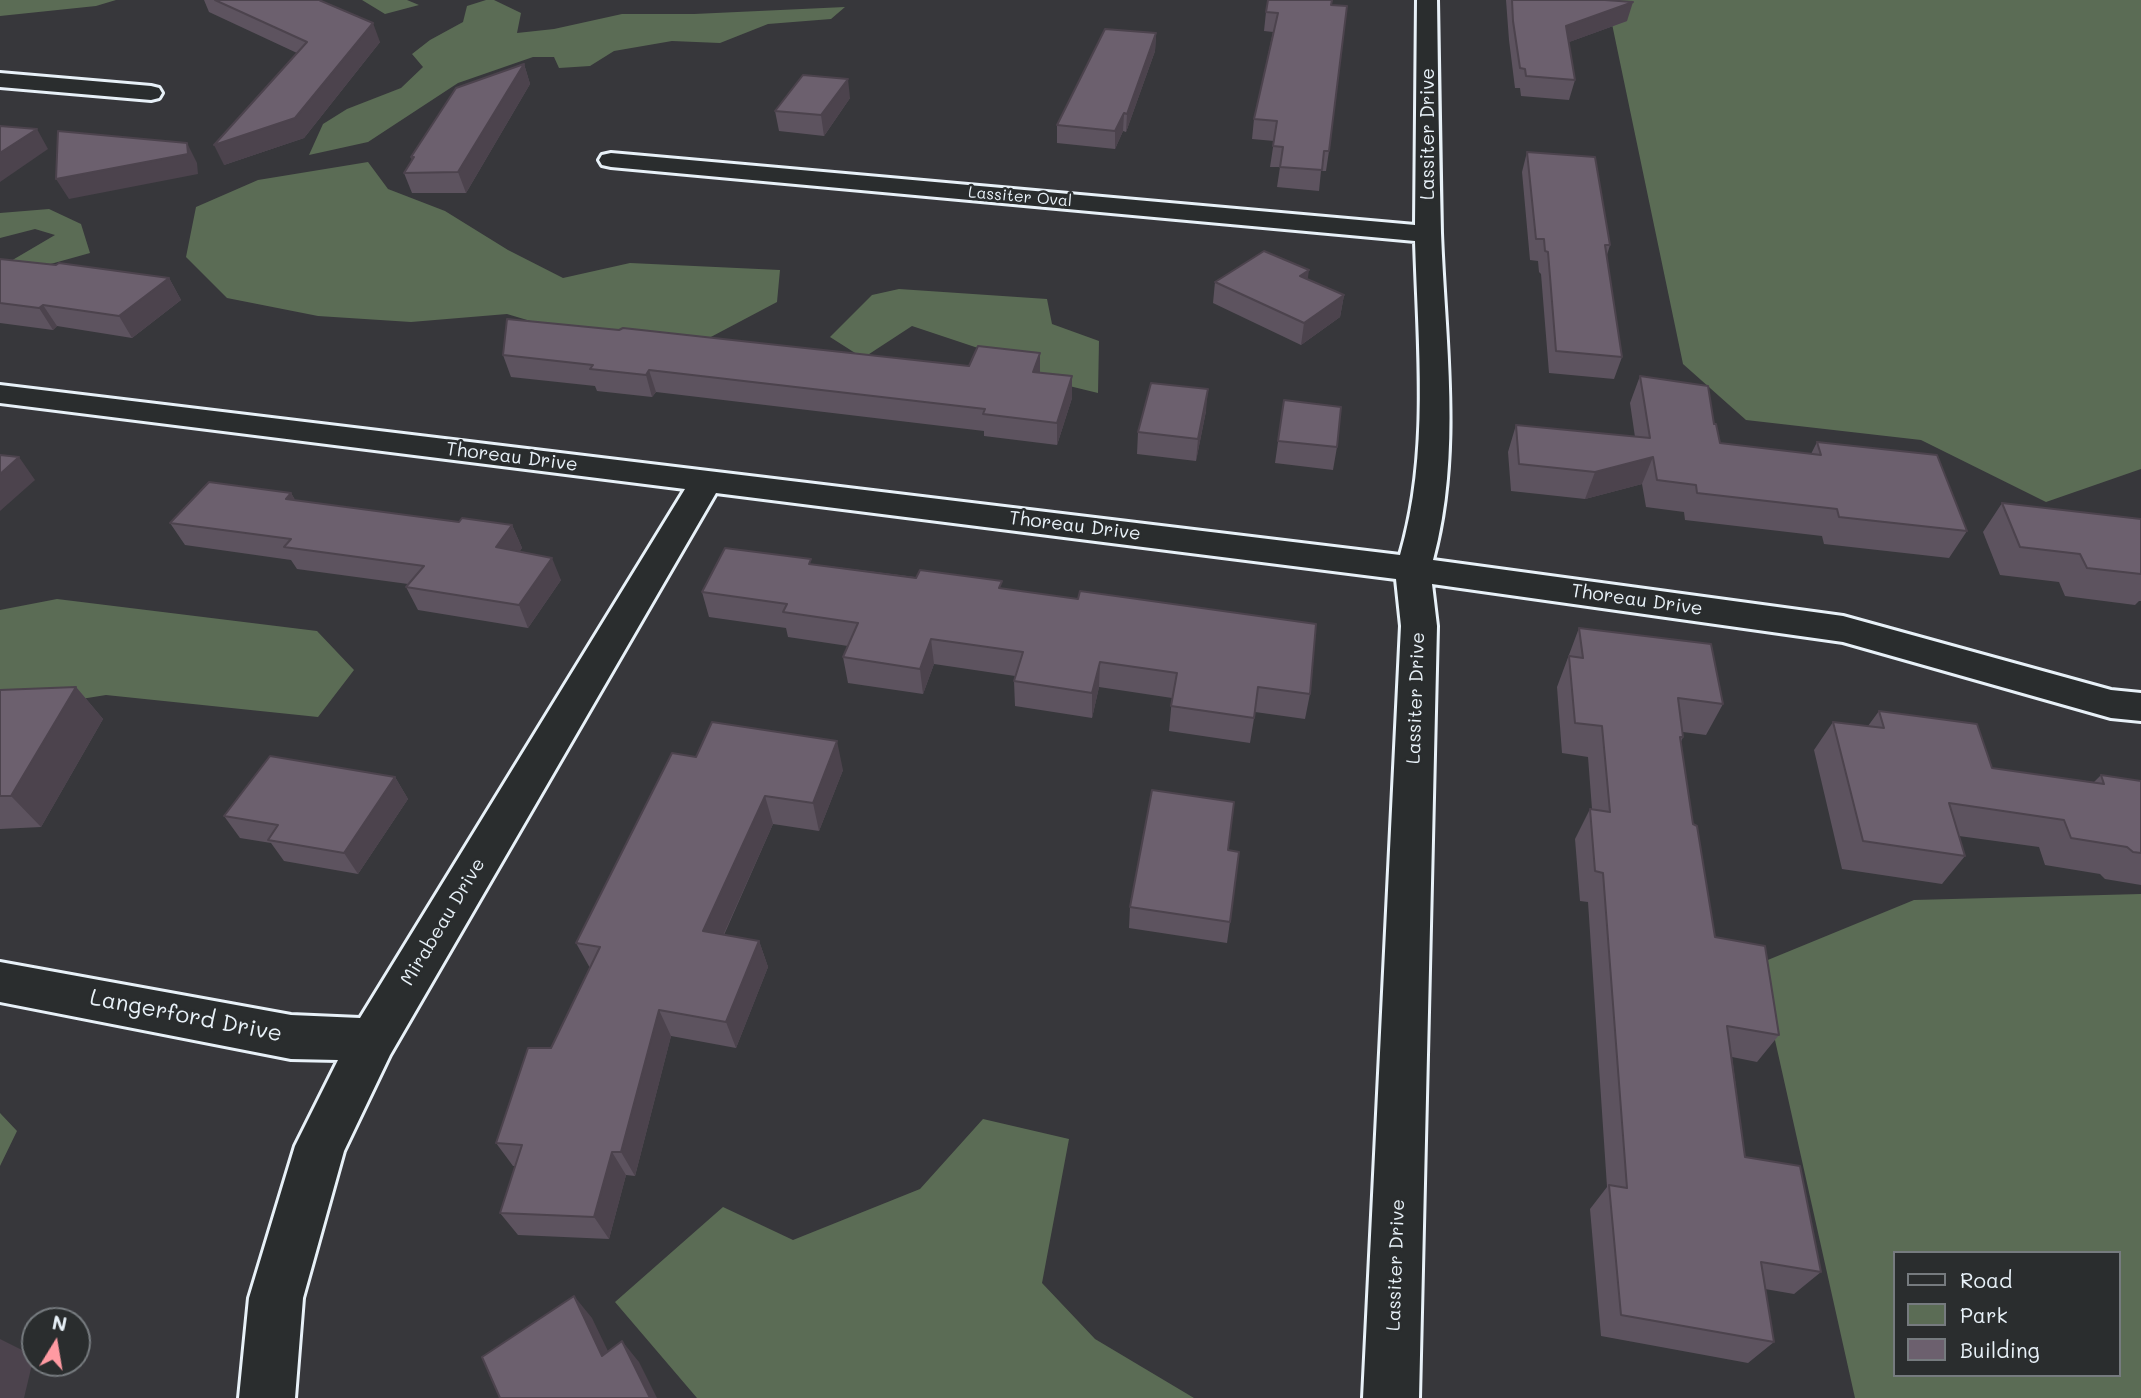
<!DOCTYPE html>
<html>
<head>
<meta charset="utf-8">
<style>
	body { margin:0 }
	#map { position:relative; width:2141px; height:1398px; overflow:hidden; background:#37373b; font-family:Mali,sans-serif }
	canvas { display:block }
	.legend { position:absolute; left:1893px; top:1251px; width:228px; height:126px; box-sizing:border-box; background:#2a2d2e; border:2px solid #767b7f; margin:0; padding:9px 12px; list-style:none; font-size:21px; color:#e8f1f8 }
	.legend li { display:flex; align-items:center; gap:14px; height:35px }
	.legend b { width:35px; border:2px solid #767b7f }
	.north { position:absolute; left:21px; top:1307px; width:70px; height:70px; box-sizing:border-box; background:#2a2d2e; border:2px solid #767b7f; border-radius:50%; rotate:11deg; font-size:19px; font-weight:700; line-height:28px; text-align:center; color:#e8f1f8 }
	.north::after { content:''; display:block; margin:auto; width:24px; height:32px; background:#ff9aa2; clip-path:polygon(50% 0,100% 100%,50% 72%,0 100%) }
</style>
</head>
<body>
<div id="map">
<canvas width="2141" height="1398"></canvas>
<ul class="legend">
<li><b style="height:9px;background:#2a2d2e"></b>Road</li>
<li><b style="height:19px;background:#5b6c55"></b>Park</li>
<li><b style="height:19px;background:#6c606e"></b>Building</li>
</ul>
<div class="north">N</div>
</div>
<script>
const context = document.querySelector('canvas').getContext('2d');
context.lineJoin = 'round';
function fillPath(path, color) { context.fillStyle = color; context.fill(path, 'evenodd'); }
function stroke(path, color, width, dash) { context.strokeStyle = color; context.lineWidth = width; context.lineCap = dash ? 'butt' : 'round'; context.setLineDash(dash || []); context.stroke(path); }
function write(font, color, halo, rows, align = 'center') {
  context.font = font + ' Mali,sans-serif'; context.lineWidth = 5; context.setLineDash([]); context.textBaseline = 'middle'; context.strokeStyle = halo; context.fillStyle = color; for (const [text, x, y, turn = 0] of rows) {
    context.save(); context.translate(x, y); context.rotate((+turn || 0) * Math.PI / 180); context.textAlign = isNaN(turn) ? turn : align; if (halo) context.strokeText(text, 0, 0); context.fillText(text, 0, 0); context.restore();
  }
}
fillPath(new Path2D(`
	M 0,0 L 116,0 L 96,6 L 0,16 Z
	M 362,0 L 407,0 L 419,5 L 385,14 Z
	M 486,0 L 494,0 L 521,13 L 517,33 L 554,29 L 622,14 L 694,14 L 845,7 L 831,19 L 768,24 L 720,43 L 672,41 L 614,51 L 590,66 L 559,68 L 554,57 L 533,57 L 458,83 L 368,142 L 309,155 L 323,124 L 347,109 L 401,88 L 423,67 L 412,54 L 430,40 L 463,22 L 467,6 Z
	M 1607,0 L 2141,0 L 2141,469 L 2046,502 L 1921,440 L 1746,420 L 1683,364 Z
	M 368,162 L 388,189 L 445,211 L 508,250 L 563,278 L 630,263 L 780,270 L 777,302 L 707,339 L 564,331 L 507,314 L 411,322 L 318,316 L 227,298 L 186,257 L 196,207 L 258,180 Z
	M 49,209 L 81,224 L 90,253 L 29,270 L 4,265 L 55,235 L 35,229 L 0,238 L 0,213 Z
	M 899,289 L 1047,299 L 1052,324 L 1099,341 L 1098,393 L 1061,384 L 1023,363 L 912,326 L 863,358 L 830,337 L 872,295 Z
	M 57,599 L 317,631 L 354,670 L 318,717 L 106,695 L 0,712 L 0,610 Z
	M 2141,894 L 2141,1398 L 1855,1398 L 1758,964 L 1914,900 ZM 1894,1253 L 2118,1253 L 2118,1375 L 1894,1375 Z
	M 0,1113 L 17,1131 L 0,1166 Z
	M 983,1119 L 1069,1139 L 1042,1283 L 1095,1339 L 1194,1398 L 697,1398 L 615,1302 L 723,1207 L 793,1240 L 920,1189 Z`), '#5b6c55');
const minor = new Path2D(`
	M 1417,0 L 1437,0 C 1438,78 1439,156 1441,233 C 1445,342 1462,453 1433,560 L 1843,616 L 2111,690 L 2141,693 L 2141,721 L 2111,718 L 1843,642 L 1432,584 L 1437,626 L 1419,1398 L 1363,1398 L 1401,626 L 1396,579 L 716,493 L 390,1055 L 344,1151 L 303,1298 L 295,1398 L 239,1398 L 249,1298 L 295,1146 L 338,1060 L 291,1059 L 0,1002 L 0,962 L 291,1015 L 360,1018 L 685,489 L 0,403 L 0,385 L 1400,555 C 1430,454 1418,345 1415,241 L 611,167 L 602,165 L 599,160 L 602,155 L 611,153 L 1415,225 Z
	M 0,73 L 151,86 L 159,88 L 162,93 L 159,98 L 151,100 L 0,87 Z`);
stroke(minor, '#e8f1f8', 6);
fillPath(minor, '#2a2d2e');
fillPath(new Path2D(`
	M 204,0 L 319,0 L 380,42 L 304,138 L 224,165 L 297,53 L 209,12 Z
	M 1506,0 L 1605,0 L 1627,21 L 1569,42 L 1575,80 L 1569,100 L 1521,96 L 1520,88 L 1515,88 L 1509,40 Z
	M 1332,5 L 1329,151 L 1326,171 L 1321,171 L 1319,191 L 1277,187 L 1280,167 L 1270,167 L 1274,141 L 1252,139 L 1254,119 L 1273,32 L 1264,31 L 1266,12 Z
	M 1156,33 L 1155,51 L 1126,132 L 1123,131 L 1115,149 L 1057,143 L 1057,125 Z
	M 524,64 L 530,84 L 466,193 L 412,193 L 404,173 L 412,160 L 411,157 Z
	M 850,98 L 824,136 L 779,131 L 775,111 Z
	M 1527,152 L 1610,245 L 1607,255 L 1622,357 L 1614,379 L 1549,373 L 1541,274 L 1539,272 L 1538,261 L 1530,260 L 1522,172 Z
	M 0,259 L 169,278 L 181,300 L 132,338 L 57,326 L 53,330 L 0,323 Z
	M 1308,279 L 1344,295 L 1340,317 L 1301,345 L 1213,303 L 1215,282 Z
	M 1040,353 L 1040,373 L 1072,376 L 1072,398 L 1057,445 L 984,436 L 984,431 L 656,392 L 652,397 L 597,391 L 595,386 L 511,377 L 503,355 L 969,366 Z
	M 1640,376 L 1714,424 L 1720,443 L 1811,454 L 1817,442 L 1967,531 L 1949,558 L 1824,544 L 1822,536 L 1685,520 L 1684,512 L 1646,507 L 1642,484 L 1585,499 L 1511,491 L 1508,452 L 1516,425 L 1635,437 L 1630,403 Z
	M 1284,400 L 1337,447 L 1333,470 L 1275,463 Z
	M 1206,411 L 1196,461 L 1137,454 L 1138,432 Z
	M 291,493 L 295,500 L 459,522 L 512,525 L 522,548 L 519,552 L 561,580 L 528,628 L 418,610 L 406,587 L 408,584 L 297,569 L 291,560 L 185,545 L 170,523 Z
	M 2002,503 L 2141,519 L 2141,601 L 2139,601 L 2135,605 L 2065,596 L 2059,582 L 2000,575 L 1983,532 Z
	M 812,564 L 1002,588 L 1310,694 L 1305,719 L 1255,712 L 1250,743 L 1169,731 L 1172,698 L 1099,687 L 1092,718 L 1015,706 L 1014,681 L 1015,676 L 934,664 L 923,694 L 848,683 L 843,657 L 848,646 L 788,637 L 786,628 L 709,617 L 702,592 Z
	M 1579,628 L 1723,704 L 1706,735 L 1683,732 L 1683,737 L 1681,742 L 1693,824 L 1715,937 L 1779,1035 L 1757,1062 L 1732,1057 L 1745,1157 L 1821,1272 L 1794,1294 L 1765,1289 L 1774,1342 L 1748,1363 L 1601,1336 L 1590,1209 L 1607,1187 L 1588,902 L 1580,901 L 1575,839 L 1590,809 L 1592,809 L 1588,757 L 1562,753 L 1557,687 Z
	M 76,687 L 103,719 L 41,827 L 0,829 L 0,690 Z
	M 1879,711 L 1992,768 L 2094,782 L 2101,775 L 2141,781 L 2141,885 L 2105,879 L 2100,874 L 2045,865 L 2039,847 L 1959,836 L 1965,856 L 1942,884 L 1842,869 L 1814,750 L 1833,722 L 1868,726 Z
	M 696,757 L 843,770 L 819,831 L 773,824 L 724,935 L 759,941 L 768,967 L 736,1048 L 671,1036 L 635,1176 L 626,1175 L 609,1239 L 518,1235 L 500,1213 L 515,1166 L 513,1166 L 496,1143 L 551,1048 L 590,968 L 576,943 Z
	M 395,777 L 408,799 L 358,874 L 284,861 L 271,843 L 240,838 L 224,816 Z
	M 1228,850 L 1230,922 L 1227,943 L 1129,928 L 1130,907 Z`), '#5d535f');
fillPath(new Path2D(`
	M 1633,2 L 1627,21 L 1561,45 L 1566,26 Z
	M 373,23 L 380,42 L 304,138 L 224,165 L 214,145 Z
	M 1156,33 L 1155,51 L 1126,132 L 1127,114 Z
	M 524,64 L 530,84 L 466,193 L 458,172 Z
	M 848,79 L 850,98 L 824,136 L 821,115 Z
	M 1124,113 L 1123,131 L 1115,149 L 1115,131 Z
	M 37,129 L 48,149 L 0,182 L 0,153 Z
	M 187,143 L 197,163 L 198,174 L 69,199 L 56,179 Z
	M 1309,270 L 1306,291 L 1300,276 Z
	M 169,278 L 181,300 L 132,338 L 119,316 Z
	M 1344,295 L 1340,317 L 1301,345 L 1304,323 Z
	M 43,305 L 57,326 L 53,330 L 39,308 Z
	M 1040,353 L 1040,375 L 1033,372 Z
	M 649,370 L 656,392 L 652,397 L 646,375 Z
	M 1072,376 L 1072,398 L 1057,445 L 1057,423 Z
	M 1208,389 L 1206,411 L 1196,461 L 1198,439 Z
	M 19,457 L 35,480 L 0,511 L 0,474 Z
	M 1653,457 L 1642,484 L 1585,499 L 1595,472 Z
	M 291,493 L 304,515 L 286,499 Z
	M 512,525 L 522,548 L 506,570 L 496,547 Z
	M 552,558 L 561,580 L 528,628 L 519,605 Z
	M 931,639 L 934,664 L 923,694 L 920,669 Z
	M 1100,662 L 1099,687 L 1092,718 L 1092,693 Z
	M 76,687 L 103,719 L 41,827 L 11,796 Z
	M 837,741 L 843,770 L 819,831 L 813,803 Z
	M 395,777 L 408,799 L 358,874 L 344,853 Z
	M 765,796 L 773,824 L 713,958 L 703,931 Z
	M 759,941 L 768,967 L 736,1048 L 726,1022 Z
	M 659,1010 L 671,1036 L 635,1176 L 621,1152 Z
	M 612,1152 L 626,1175 L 609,1239 L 594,1217 Z
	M 574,1296 L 592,1318 L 620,1376 L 602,1356 Z
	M 0,1339 L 34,1356 L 24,1398 L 0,1398 Z
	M 622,1341 L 639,1362 L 657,1398 L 650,1398 Z`), '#4c434d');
const building = new Path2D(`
	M 215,0 L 319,0 L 373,23 L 295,118 L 214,145 L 307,42 Z
	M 1268,0 L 1332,0 L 1331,5 L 1347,6 L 1329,151 L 1324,151 L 1322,170 L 1280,167 L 1283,147 L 1273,146 L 1277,121 L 1254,119 L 1278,13 L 1266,12 Z
	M 1512,0 L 1605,0 L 1633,2 L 1566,26 L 1575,80 L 1526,76 L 1525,69 L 1520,68 L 1513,21 Z
	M 1105,29 L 1156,33 L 1127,114 L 1124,113 L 1115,131 L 1057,125 Z
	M 524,64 L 458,172 L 404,173 L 414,157 L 411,157 L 456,88 Z
	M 803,75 L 848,79 L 821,115 L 775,111 Z
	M 0,126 L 37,129 L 0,153 Z
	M 58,131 L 187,143 L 188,154 L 56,179 Z
	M 1527,152 L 1595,157 L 1610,245 L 1605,245 L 1622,357 L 1556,351 L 1548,252 L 1545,251 L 1544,239 L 1536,239 Z
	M 1264,251 L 1309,270 L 1300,276 L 1344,295 L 1304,323 L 1215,282 Z
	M 0,259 L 56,265 L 59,263 L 169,278 L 119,316 L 43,305 L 39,308 L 0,303 Z
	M 507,319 L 619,330 L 623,328 L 969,366 L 978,346 L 1040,353 L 1033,372 L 1072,376 L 1057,423 L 983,414 L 985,409 L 649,370 L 646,375 L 590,369 L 593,365 L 503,355 Z
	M 1640,376 L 1708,386 L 1714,424 L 1716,424 L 1720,443 L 1821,455 L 1817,442 L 1937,455 L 1967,531 L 1839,517 L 1837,509 L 1697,493 L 1696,485 L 1657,480 L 1653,457 L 1595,472 L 1519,464 L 1516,425 L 1650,438 Z
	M 1151,383 L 1208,389 L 1198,439 L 1138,432 Z
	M 1284,400 L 1341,407 L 1337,447 L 1278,441 Z
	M 0,455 L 19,457 L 0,474 Z
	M 209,482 L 291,493 L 286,499 L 459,522 L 462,518 L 512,525 L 496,547 L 552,558 L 519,605 L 406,587 L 424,566 L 284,547 L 291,539 L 170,523 Z
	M 2002,503 L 2141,519 L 2141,574 L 2087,568 L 2080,554 L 2020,547 Z
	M 725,548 L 811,559 L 809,564 L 916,578 L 920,570 L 1002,581 L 999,588 L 1078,599 L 1080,591 L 1316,624 L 1310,694 L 1258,687 L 1254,718 L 1171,706 L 1177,673 L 1100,662 L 1092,693 L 1014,681 L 1023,652 L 931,639 L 920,669 L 843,657 L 858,623 L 783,612 L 787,604 L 702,592 Z
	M 1579,628 L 1711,644 L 1723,704 L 1678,698 L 1683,737 L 1680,737 L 1693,824 L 1697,826 L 1715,937 L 1765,946 L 1779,1035 L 1727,1026 L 1745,1157 L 1800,1166 L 1821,1272 L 1761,1262 L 1774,1342 L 1621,1315 L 1609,1185 L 1627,1188 L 1603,873 L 1595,871 L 1590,809 L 1610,812 L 1602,726 L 1575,723 L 1569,656 L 1583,658 Z
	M 76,687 L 11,796 L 0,796 L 0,690 Z
	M 1879,711 L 1977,724 L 1992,768 L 2104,784 L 2101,775 L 2141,781 L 2141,853 L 2133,852 L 2127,847 L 2071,838 L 2064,820 L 1949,803 L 1965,856 L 1863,841 L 1833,722 L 1884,728 Z
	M 712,722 L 837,741 L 813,803 L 765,796 L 703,931 L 759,941 L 726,1022 L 659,1010 L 621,1152 L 612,1152 L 594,1217 L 500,1213 L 522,1145 L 496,1143 L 528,1048 L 551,1048 L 600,947 L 576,943 L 672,753 L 696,757 Z
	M 270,756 L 395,777 L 344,853 L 268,840 L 278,825 L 224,816 Z
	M 1152,790 L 1234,802 L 1228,850 L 1239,852 L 1230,922 L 1130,907 Z
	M 574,1296 L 602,1356 L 622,1341 L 650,1398 L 500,1398 L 482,1357 Z`);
fillPath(building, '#6c606e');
stroke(building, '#4c434d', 2);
write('16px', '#e8f1f8', '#2a2d2e', [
	["Lassiter Oval",1020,197,5]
]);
write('19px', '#e8f1f8', '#2a2d2e', [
	["Lassiter Drive",1428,134,-90],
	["Thoreau Drive",512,457,7],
	["Thoreau Drive",1075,526,7],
	["Thoreau Drive",1637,600,8],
	["Lassiter Drive",1416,698,-88],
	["Mirabeau Drive",443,922,-59],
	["Lassiter Drive",1396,1265,-88]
]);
write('23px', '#e8f1f8', '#2a2d2e', [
	["Langerford Drive",186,1016,11]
]);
</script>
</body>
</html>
